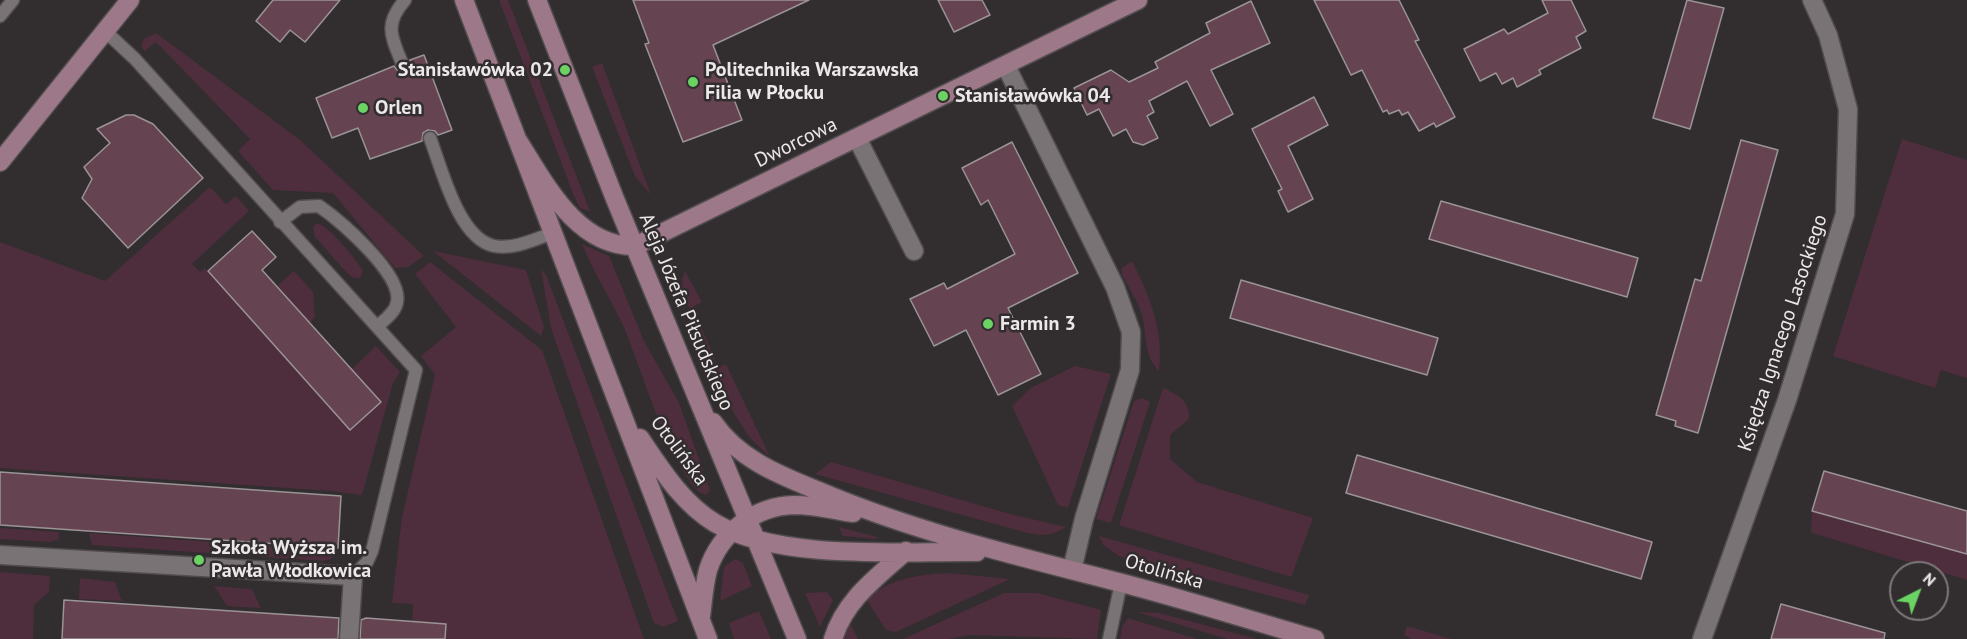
<!DOCTYPE html>
<html>
<head>
<meta charset="utf-8">
<style>
	body { margin:0 }
	#map { position:relative; width:1967px; height:639px; overflow:hidden; background:#322d2f; font-family:"PT Sans",sans-serif }
	canvas { display:block }
	.north { position:absolute; left:1889px; top:561px; width:60px; height:60px; box-sizing:border-box; background:#322d2f; border:2px solid #7c7879; border-radius:50%; rotate:42deg; font-size:16px; font-weight:700; line-height:24px; text-align:center; color:#ece8e9 }
	.north::after { content:''; display:block; margin:auto; width:21px; height:27px; background:#6ad364; clip-path:polygon(50% 0,100% 100%,50% 72%,0 100%) }
</style>
</head>
<body>
<div id="map">
<canvas width="1967" height="639"></canvas>
<div class="north">N</div>
</div>
<script>
const context = document.querySelector('canvas').getContext('2d');
context.lineJoin = 'round';
function fillPath(path, color) { context.fillStyle = color; context.fill(path, 'evenodd'); }
function stroke(path, color, width, dash) { context.strokeStyle = color; context.lineWidth = width; context.lineCap = dash ? 'butt' : 'round'; context.setLineDash(dash || []); context.stroke(path); }
function write(font, color, halo, rows, align = 'center') {
  context.font = font + ' "PT Sans",sans-serif'; context.lineWidth = 5; context.setLineDash([]); context.textBaseline = 'middle'; context.strokeStyle = halo; context.fillStyle = color; for (const [text, x, y, turn = 0] of rows) {
    context.save(); context.translate(x, y); context.rotate((+turn || 0) * Math.PI / 180); context.textAlign = isNaN(turn) ? turn : align; if (halo) context.strokeText(text, 0, 0); context.fillText(text, 0, 0); context.restore();
  }
}
fillPath(new Path2D(`
	M 499,0 L 508,0 L 590,211 L 580,208 L 574,196 Z
	M 156,33 L 300,140 L 424,256 L 408,267 L 395,268 L 333,193 L 273,190 L 238,151 L 250,139 L 156,42 L 145,51 L 141,46 L 144,39 Z
	M 602,63 L 651,195 L 635,176 L 592,67 Z
	M 1902,139 L 1967,160 L 1967,378 L 1941,370 L 1935,388 L 1833,356 Z
	M 210,187 L 226,204 L 236,196 L 249,211 L 192,264 L 200,272 L 205,268 L 350,429 L 381,402 L 352,369 L 376,346 L 400,372 L 393,383 L 362,495 L 331,491 L 0,468 L 0,242 L 105,281 Z
	M 317,223 C 329,226 357,260 363,271 L 360,278 L 354,278 L 348,274 L 315,237 L 313,227 Z
	M 582,244 L 609,256 L 644,341 L 679,403 L 710,490 L 706,495 C 677,489 638,360 625,330 C 612,300 594,274 582,244 Z
	M 433,251 L 526,270 L 544,327 L 541,336 Z
	M 1132,261 C 1150,296 1164,331 1159,371 C 1142,355 1148,330 1140,309 C 1135,297 1128,286 1122,275 L 1122,268 Z
	M 430,262 L 542,350 L 644,639 L 412,639 L 413,604 L 392,603 L 402,517 L 435,375 L 421,356 L 456,327 L 415,274 Z
	M 541,269 L 546,275 L 678,621 L 663,627 L 654,623 L 551,328 Z
	M 294,271 L 313,292 L 315,317 L 310,323 L 277,286 Z
	M 685,271 L 702,302 L 693,307 L 718,367 L 726,364 L 770,457 L 749,437 L 729,405 L 683,293 L 682,280 Z
	M 1075,366 L 1111,374 L 1068,508 L 1058,505 L 1012,406 L 1031,388 Z
	M 1163,388 C 1179,395 1190,401 1189,419 L 1170,435 L 1170,459 L 1197,482 L 1313,518 L 1291,577 L 1119,525 Z
	M 1142,398 L 1150,402 L 1111,523 L 1096,519 L 1134,401 Z
	M 831,462 L 1010,514 L 1066,527 C 1052,536 1043,536 1027,533 L 815,474 Z
	M 1812,511 L 1967,554 L 1967,580 L 1816,534 L 1811,532 Z
	M 839,527 L 877,537 L 878,539 L 843,536 Z
	M 0,528 L 59,532 L 59,539 L 50,542 L 0,539 Z
	M 89,533 L 335,551 L 331,559 L 323,561 L 92,545 Z
	M 1099,536 L 1309,595 L 1305,605 L 1119,556 L 1103,545 Z
	M 735,559 L 743,563 L 752,586 L 720,601 L 724,567 Z
	M 0,572 L 50,576 L 49,592 L 34,605 L 33,639 L 0,639 Z
	M 948,573 L 1010,579 L 896,632 L 886,630 L 867,600 C 888,578 919,575 948,573 Z
	M 80,578 L 115,582 L 122,601 L 79,599 Z
	M 214,586 L 252,589 L 261,608 L 227,606 Z
	M 827,592 L 833,600 L 820,627 L 805,593 Z
	M 1004,593 L 1037,593 L 1101,610 L 1097,639 L 970,635 L 949,639 L 903,639 Z
	M 759,611 L 771,639 L 734,639 L 729,623 Z
	M 1137,612 L 1159,613 L 1257,639 L 1227,639 Z
	M 1128,618 L 1134,620 L 1197,639 L 1120,639 L 1122,627 Z
	M 850,623 L 858,639 L 844,639 Z
	M 1407,626 L 1451,639 L 1411,639 L 1404,635 Z`), '#4e2e3c');
const building = new Path2D(`
	M 273,0 L 340,0 L 305,42 L 290,30 L 280,42 L 256,21 Z
	M 633,0 L 809,0 L 713,45 L 742,120 L 683,142 L 645,44 L 649,43 Z
	M 938,0 L 982,0 L 990,15 L 954,32 Z
	M 1314,0 L 1399,0 L 1419,40 L 1415,41 L 1455,117 L 1436,127 L 1434,123 L 1419,131 L 1408,112 L 1402,115 L 1399,110 L 1389,114 L 1387,110 L 1383,112 L 1362,70 L 1351,75 Z
	M 1542,0 L 1571,0 L 1586,31 L 1576,37 L 1581,48 L 1539,70 L 1541,74 L 1517,87 L 1513,78 L 1502,84 L 1496,73 L 1480,81 L 1464,49 L 1504,29 L 1508,34 L 1548,13 Z
	M 1687,0 L 1724,8 L 1690,129 L 1653,118 Z
	M 1251,1 L 1270,43 L 1211,70 L 1233,114 L 1210,126 L 1187,81 L 1149,101 L 1154,112 L 1147,116 L 1158,138 L 1143,145 L 1133,142 L 1126,129 L 1113,136 L 1099,109 L 1087,115 L 1074,88 L 1111,70 L 1129,82 L 1158,68 L 1155,62 L 1210,33 L 1206,23 Z
	M 424,55 L 452,130 L 438,135 L 435,131 L 428,130 L 423,133 L 422,141 L 370,159 L 358,128 L 332,138 L 316,98 L 394,66 L 397,70 L 405,71 L 409,68 L 410,60 Z
	M 1314,97 L 1328,125 L 1288,146 L 1313,199 L 1288,212 L 1278,191 L 1282,189 L 1252,129 Z
	M 126,115 L 134,115 L 153,124 L 203,178 L 128,248 L 82,198 L 92,179 L 84,167 L 110,143 L 97,129 Z
	M 1741,140 L 1778,150 L 1698,433 L 1675,426 L 1676,421 L 1656,415 L 1695,279 L 1701,281 Z
	M 1012,142 L 1078,273 L 1008,308 L 1041,374 L 998,395 L 966,330 L 934,346 L 910,299 L 944,283 L 947,289 L 1015,254 L 988,200 L 981,205 L 962,168 Z
	M 1441,201 L 1638,258 L 1627,297 L 1429,239 Z
	M 252,231 L 276,257 L 262,270 L 381,402 L 350,430 L 208,271 Z
	M 1241,280 L 1438,338 L 1427,375 L 1230,318 Z
	M 1357,455 L 1652,542 L 1641,579 L 1346,493 Z
	M 1824,471 L 1967,511 L 1967,554 L 1812,511 Z
	M 0,472 L 341,496 L 338,548 L 0,525 Z
	M 64,600 L 339,618 L 338,639 L 62,639 Z
	M 1781,604 L 1885,633 L 1884,639 L 1771,639 Z
	M 366,618 L 446,624 L 445,639 L 360,639 L 361,620 Z`);
fillPath(building, '#654351');
stroke(building, '#9b9496', 1.5);
const lane = new Path2D(`
	M 0,16 L 13,0
	M 105,31 L 135,59 L 416,370 L 372,551 L 367,562 L 353,576
	M 402,63 C 391,36 384,24 405,0
	M 430,138 C 442,169 458,238 494,246 C 514,250 535,239 553,233
	M 280,222 L 300,207 L 319,206 C 339,220 403,274 397,302 C 396,312 384,320 377,327
	M 1109,639 L 1121,583`);
const street = new Path2D(`
	M 1006,66 L 1115,287 L 1131,332 L 1130,370 L 1084,519 L 1072,570
	M 857,138 L 914,251
	M 0,555 L 353,576 L 349,639
	M 1702,639 L 1787,400 L 1845,214 L 1848,109 L 1828,35 L 1812,0`);
const secondary = new Path2D(`
	M 464,0 L 708,639
	M 537,0 L 615,199 L 797,639
	M 517,139 C 544,181 576,247 635,246 L 1138,0
	M 0,162 L 130,0
	M 713,422 C 741,463 788,478 831,496 C 924,534 1021,557 1118,582 C 1184,599 1250,620 1315,639
	M 640,438 C 661,469 682,503 715,523 C 779,561 903,551 977,552
	M 701,616 C 703,601 704,585 708,570 C 720,533 755,506 794,505 C 814,505 834,510 853,513
	M 833,639 C 845,600 876,578 906,551`);
stroke(lane, '#514c4e', 15);
stroke(street, '#514c4e', 21);
stroke(secondary, '#514c4e', 21);
stroke(lane, '#797375', 12);
stroke(street, '#797375', 18);
stroke(secondary, '#9d7888', 18);
for (const [x, y, r, color] of [
	[565,70,6,"#6ad364"],
	[693,82,6,"#6ad364"],
	[943,96,6,"#6ad364"],
	[363,108,6,"#6ad364"],
	[988,324,6,"#6ad364"],
	[199,560,6,"#6ad364"]
]) { const dot = new Path2D(); dot.arc(x, y, r, 0, 2 * Math.PI); context.fillStyle = color; context.fill(dot); stroke(dot, '#322d2f', 2); }
write('bold 20px', '#ece8e9', '#322d2f', [
	["Stanisławówka 02",553,70,"right"],
	["Politechnika Warszawska",705,70],
	["Filia w Płocku",705,93],
	["Stanisławówka 04",955,96],
	["Orlen",375,108],
	["Farmin 3",1000,324],
	["Szkoła Wyższa im.",211,548],
	["Pawła Włodkowica",211,571]
], 'left');
write('20px', '#ece8e9', '#322d2f', [
	["Dworcowa",796,143,-26],
	["Aleja Józefa Piłsudskiego",686,312,67],
	["Księdza Ignacego Lasockiego",1783,333,-72],
	["Otolińska",679,451,53],
	["Otolińska",1164,572,16]
]);
</script>
</body>
</html>
